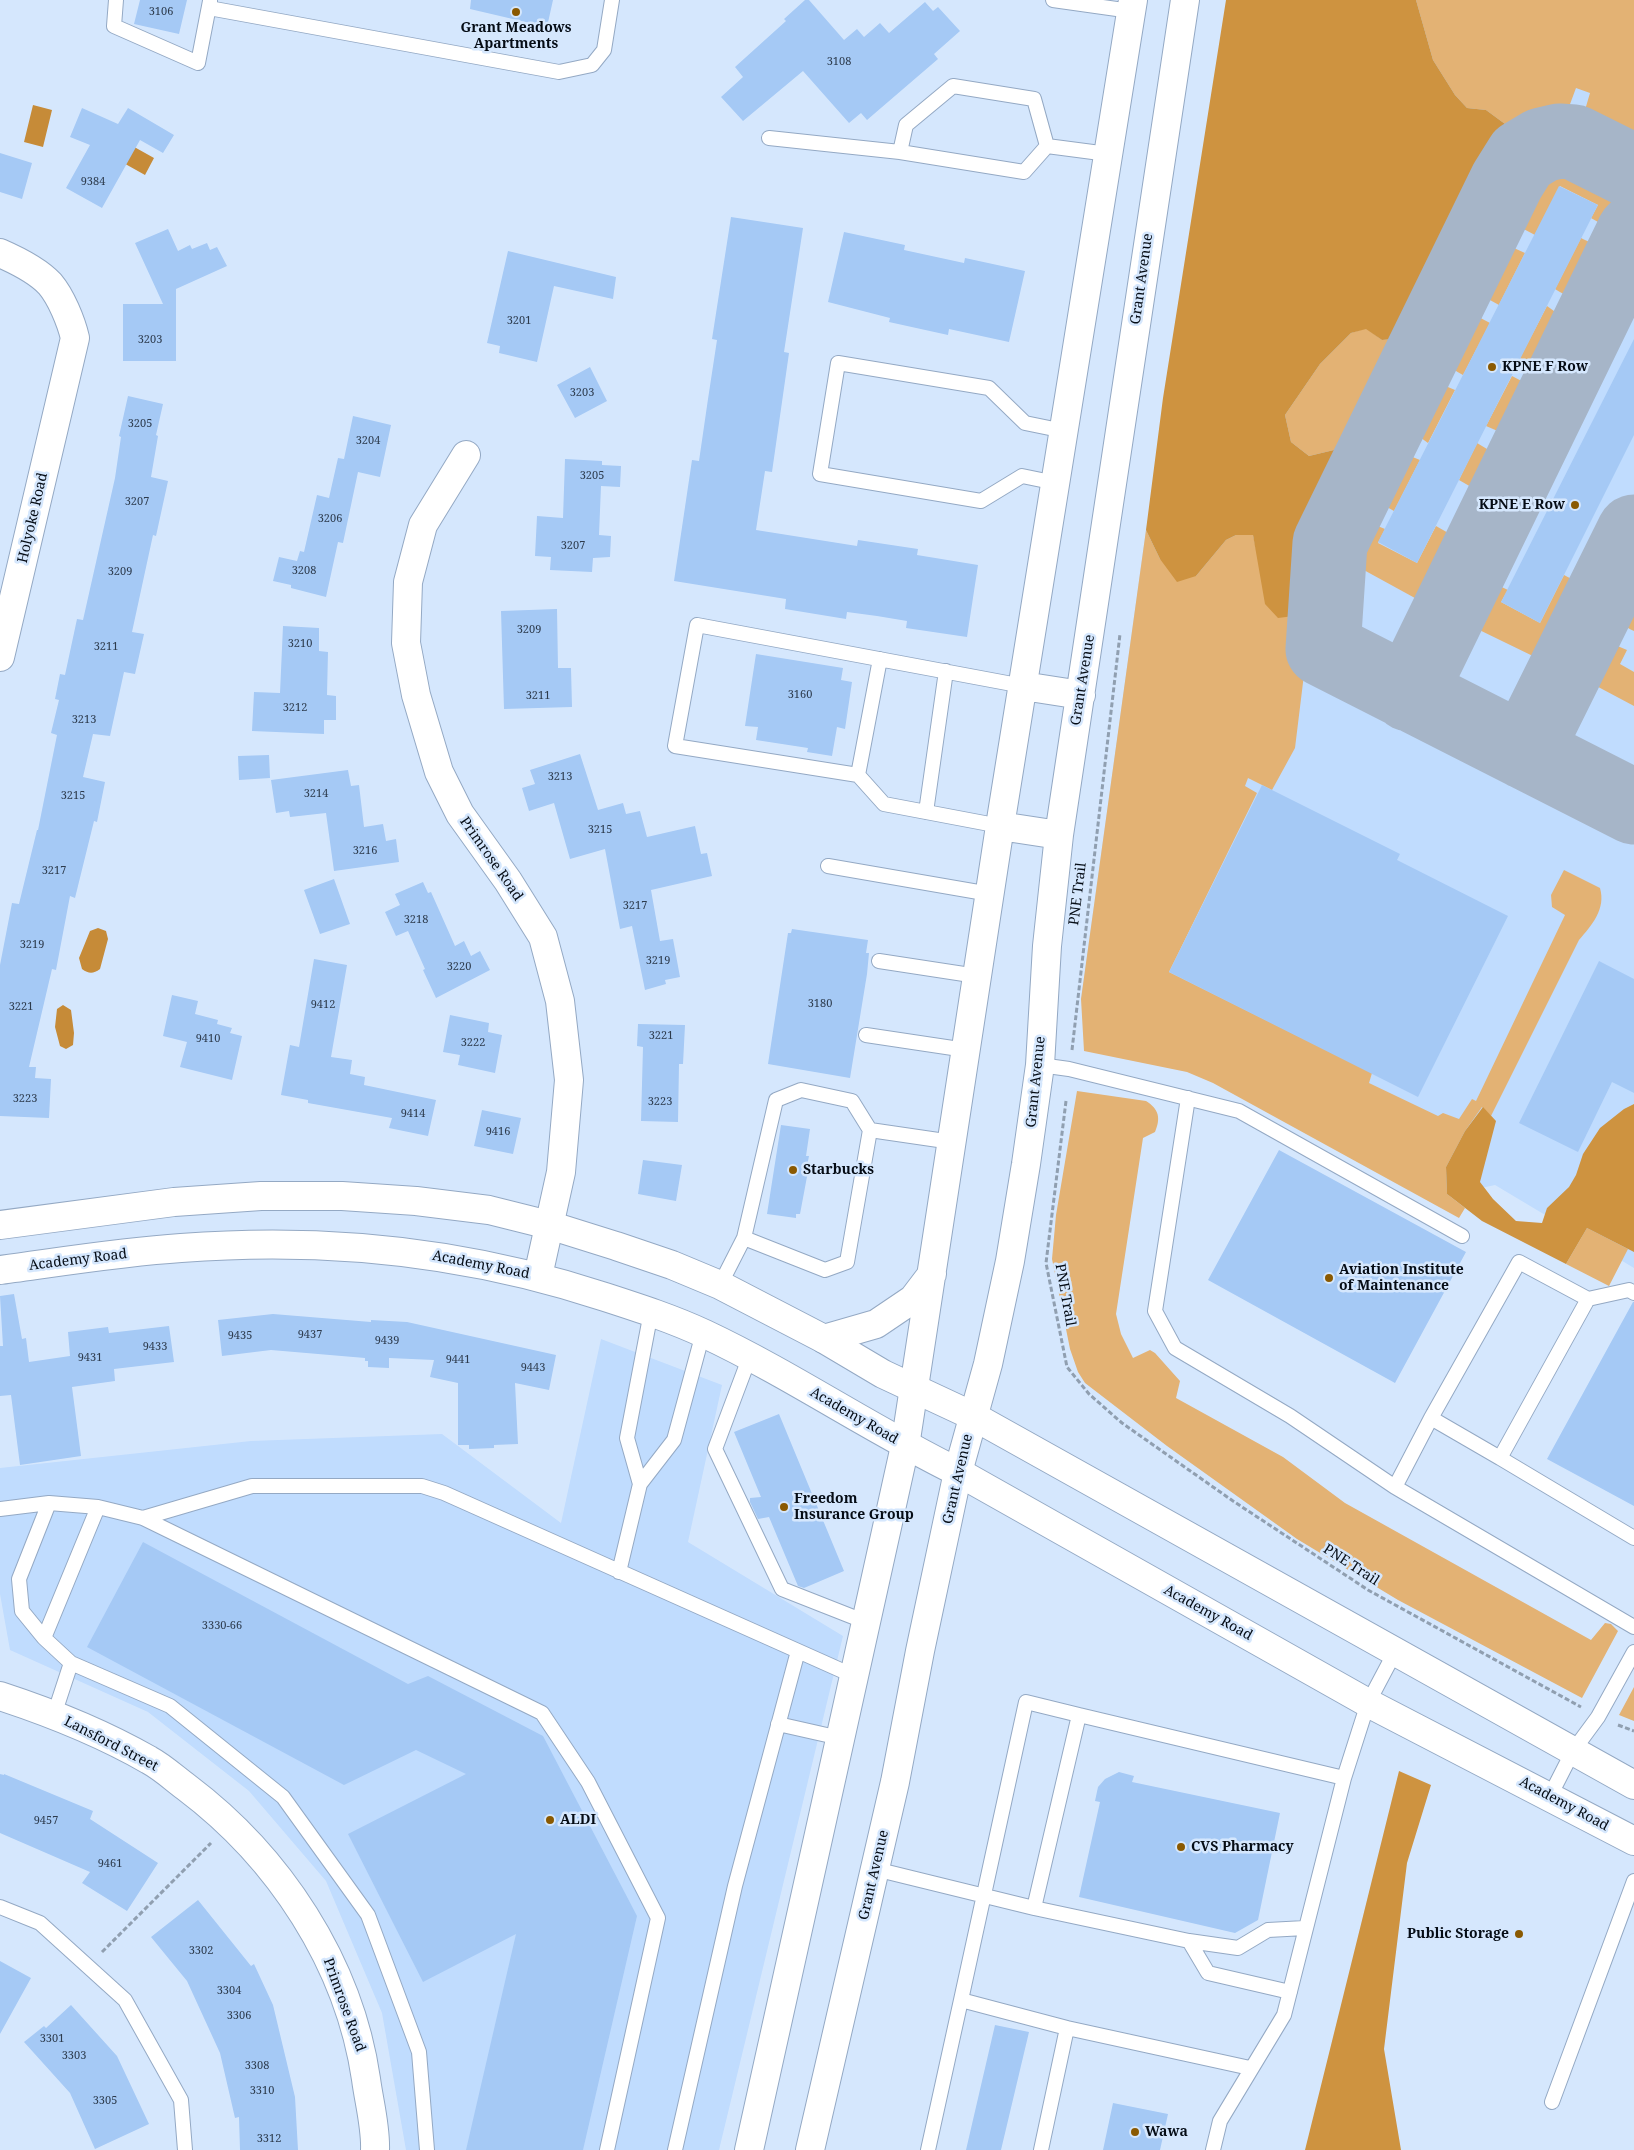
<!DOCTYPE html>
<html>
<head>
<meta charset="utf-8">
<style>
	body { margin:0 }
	canvas { display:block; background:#d5e7fd }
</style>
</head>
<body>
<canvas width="1634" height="2150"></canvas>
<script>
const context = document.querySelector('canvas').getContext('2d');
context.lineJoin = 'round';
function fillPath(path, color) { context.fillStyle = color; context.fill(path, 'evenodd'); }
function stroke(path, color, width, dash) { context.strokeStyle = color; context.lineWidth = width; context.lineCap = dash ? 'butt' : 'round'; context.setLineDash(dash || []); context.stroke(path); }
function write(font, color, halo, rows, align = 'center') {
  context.font = font + ' "Noto Serif",serif'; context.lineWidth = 5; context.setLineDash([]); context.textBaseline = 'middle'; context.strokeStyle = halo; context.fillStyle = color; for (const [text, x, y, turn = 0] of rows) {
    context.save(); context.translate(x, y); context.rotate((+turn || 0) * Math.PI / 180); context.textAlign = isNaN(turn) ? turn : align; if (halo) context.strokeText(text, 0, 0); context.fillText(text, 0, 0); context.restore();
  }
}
fillPath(new Path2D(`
	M 1248,0 L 1634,0 L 1634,1268 L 1495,1185 L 1445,1196 L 1081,999 L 1146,530 Z
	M 601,1339 L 722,1385 L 688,1542 L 843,1636 L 719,2150 L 406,2150 L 382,2013 L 326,1881 L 249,1791 L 148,1712 L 10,1650 L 0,1594 L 0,1468 L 251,1441 L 442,1434 L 561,1523 Z`), '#c0dcfe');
fillPath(new Path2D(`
	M 1416,0 L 1634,0 L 1634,153 L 1580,127 L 1590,93 L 1576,88 L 1563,123 L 1534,129 L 1509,145 L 1505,124 L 1486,110 L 1467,108 L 1455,95 L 1433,60 Z
	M 1560,155 C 1573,156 1615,175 1623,186 C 1629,193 1629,204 1626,213 C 1624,222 1620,226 1612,230 L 1591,218 L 1598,205 L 1560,186 L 1535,235 L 1516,225 L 1512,213 L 1530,174 L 1537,165 L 1544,159 Z
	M 1581,238 C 1587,241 1597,245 1601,251 C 1606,260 1591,292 1581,296 C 1572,299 1563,294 1555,289 Z
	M 1502,244 L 1505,244 L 1525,253 L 1499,305 L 1479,294 L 1476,286 L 1476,280 L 1491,252 Z
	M 1547,306 L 1565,319 L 1569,328 L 1548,364 L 1543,367 L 1537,367 L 1520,358 Z
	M 1466,313 L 1471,313 L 1490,323 L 1463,375 C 1456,371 1448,367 1444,359 C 1440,349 1457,319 1466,313 Z
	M 1418,323 L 1346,470 L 1342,454 L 1334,450 L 1309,456 L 1291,442 L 1285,415 L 1320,364 L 1351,333 L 1366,328 L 1382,340 L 1403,338 Z
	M 1512,376 L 1529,385 C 1536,402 1523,428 1507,435 L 1486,426 Z
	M 1436,382 L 1455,390 L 1428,443 L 1410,430 C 1406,412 1418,387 1436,382 Z
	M 1477,443 L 1492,452 L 1499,464 L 1497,473 L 1485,495 L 1459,480 Z
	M 1400,452 L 1420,460 L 1394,511 L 1378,502 L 1373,495 L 1373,488 L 1391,456 Z
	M 1363,520 L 1385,529 L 1378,543 L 1417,563 L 1436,526 L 1450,534 L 1458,546 L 1434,598 L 1424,603 L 1351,563 L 1350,553 L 1353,528 Z
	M 1146,530 L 1160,559 L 1196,576 L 1226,540 L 1236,535 L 1253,535 L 1258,558 L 1294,616 L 1312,609 L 1295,748 L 1272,790 L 1248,778 L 1245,786 L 1257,793 L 1169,972 L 1372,1073 L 1369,1083 L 1438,1116 L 1443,1113 L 1459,1119 L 1472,1099 L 1476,1101 L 1565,915 L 1552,907 L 1551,895 L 1564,870 L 1600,888 C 1606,909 1592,925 1579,940 L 1491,1116 L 1482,1107 L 1465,1131 L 1446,1167 L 1447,1194 L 1465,1208 L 1459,1218 L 1213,1083 L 1187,1072 L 1084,1051 L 1081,999 Z
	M 1564,575 L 1581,584 L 1584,595 L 1553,659 L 1550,661 L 1539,659 L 1467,624 C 1457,613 1471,596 1476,585 L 1489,581 L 1508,590 L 1501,602 L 1540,623 Z
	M 1634,578 L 1634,631 C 1613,621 1613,613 1623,594 C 1626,588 1629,582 1634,578 Z
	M 1608,642 L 1627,650 L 1620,664 L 1634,672 L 1634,706 L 1587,681 L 1586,668 L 1597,646 Z
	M 1077,1091 L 1146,1101 C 1159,1109 1161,1118 1155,1132 L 1143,1138 L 1116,1314 L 1121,1334 L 1133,1358 L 1150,1350 L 1155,1353 L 1180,1381 L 1176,1398 L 1283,1457 L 1345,1503 L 1591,1640 L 1605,1623 L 1611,1624 L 1618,1631 L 1582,1698 L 1398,1600 L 1297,1539 L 1167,1446 L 1085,1383 L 1078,1372 L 1070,1349 L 1052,1259 L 1056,1215 Z
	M 1587,1228 L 1628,1249 L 1609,1286 L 1566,1264 Z
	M 1634,1687 L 1634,1721 L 1619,1715 Z`), '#e3b274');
fillPath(new Path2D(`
	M 1226,0 L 1416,0 L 1433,60 L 1455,95 L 1467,108 L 1486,110 L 1505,124 L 1509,145 L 1418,323 L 1403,338 L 1382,340 L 1366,329 L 1351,333 L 1320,364 L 1285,415 L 1291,442 L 1309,456 L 1334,450 L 1342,454 L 1346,470 L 1321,539 L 1312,609 L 1294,616 L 1278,618 L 1265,604 L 1253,535 L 1236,535 L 1226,540 L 1196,576 L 1177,582 L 1160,559 L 1146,530 L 1163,398 Z
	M 1634,1104 L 1634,1252 L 1587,1228 L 1566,1264 L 1482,1221 L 1447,1194 L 1446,1167 L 1465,1131 L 1483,1107 L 1496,1121 L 1480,1182 L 1493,1199 L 1516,1221 L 1542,1223 L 1547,1208 L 1569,1187 L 1576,1175 L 1583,1154 L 1600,1128 L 1624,1109 Z
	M 1399,1771 L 1431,1785 L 1407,1863 L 1384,2049 L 1401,2150 L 1305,2150 Z`), '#ce9340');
fillPath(new Path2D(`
	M 33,105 L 52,110 L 43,147 L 24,142 Z
	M 120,139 L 154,158 L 145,175 L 111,156 Z
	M 98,928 L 106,931 L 108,939 L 100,969 C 93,974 89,974 82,969 L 79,958 L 90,931 Z
	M 63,1005 L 71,1010 L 74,1033 L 73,1045 L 66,1049 L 60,1046 L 55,1027 L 57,1009 Z`), '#c68b38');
stroke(new Path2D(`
	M 1634,172 L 1574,142 L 1559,141 L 1542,145 L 1522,157 L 1507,181 L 1330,543 L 1323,649 L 1634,807
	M 1409,694 L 1634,232
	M 1525,752 L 1634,532`), '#a6b5c8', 75);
fillPath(new Path2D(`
	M 140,0 L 187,0 L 179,34 L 134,24 Z
	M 471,0 L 553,0 L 547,27 L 470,9 Z
	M 805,0 L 809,0 L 844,40 L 857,29 L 864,37 L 880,23 L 889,33 L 925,2 L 933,11 L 938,7 L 960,31 L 934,54 L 938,59 L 867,120 L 861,113 L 849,123 L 803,71 L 743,121 L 721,97 L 743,77 L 735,67 L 786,21 L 784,19 Z
	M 82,108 L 118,124 L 128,108 L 174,135 L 163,153 L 140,140 L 102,208 L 66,188 L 90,145 L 70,137 Z
	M 0,153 L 32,163 L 22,199 L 0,192 Z
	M 1559,186 L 1598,205 L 1417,563 L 1378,542 Z
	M 731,217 L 803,228 L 784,352 L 789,353 L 772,472 L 765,471 L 756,530 L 857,546 L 858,540 L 918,549 L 917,555 L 978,565 L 967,637 L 906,628 L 907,621 L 877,616 L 847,612 L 846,619 L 785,609 L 786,599 L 674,581 L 692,460 L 699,461 L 708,399 L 717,340 L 712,339 Z
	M 168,229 L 178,251 L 190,245 L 192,249 L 207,243 L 210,250 L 217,247 L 227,266 L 176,289 L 176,361 L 123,361 L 123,304 L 163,304 L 135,243 Z
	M 844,232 L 905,245 L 904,250 L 964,263 L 965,258 L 1025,271 L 1009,342 L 949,329 L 948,335 L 889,322 L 890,318 L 828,302 Z
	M 508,251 L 616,277 L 613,299 L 554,286 L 537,362 L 499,353 L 500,346 L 487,343 Z
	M 1634,339 L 1634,435 L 1540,623 L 1501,602 Z
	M 590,367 L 607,401 L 575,418 L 557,385 Z
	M 128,396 L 163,404 L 156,435 L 158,436 L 151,477 L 168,481 L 156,536 L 153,535 L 132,632 L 144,634 L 135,674 L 124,672 L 110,736 L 93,734 L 83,777 L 105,782 L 97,822 L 94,821 L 75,898 L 70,896 L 56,970 L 52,969 L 29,1067 L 36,1067 L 35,1078 L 51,1079 L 49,1118 L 0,1116 L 0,965 L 12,903 L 19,904 L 37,830 L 38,830 L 57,735 L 51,733 L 59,700 L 55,699 L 60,674 L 65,675 L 77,619 L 83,620 L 115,478 L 121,437 L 119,436 Z
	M 353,416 L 391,425 L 380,477 L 358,472 L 343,543 L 338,542 L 326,597 L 291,588 L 291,585 L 273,581 L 279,557 L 297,561 L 300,551 L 304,552 L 317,495 L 329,498 L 338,458 L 344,459 Z
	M 565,459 L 602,461 L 602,465 L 621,466 L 620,487 L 601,486 L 599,535 L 611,536 L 610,557 L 593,558 L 592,572 L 550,570 L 551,557 L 535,556 L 537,516 L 563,518 Z
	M 557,609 L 558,668 L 571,668 L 572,707 L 504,709 L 501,611 Z
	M 283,626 L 319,628 L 319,651 L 328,652 L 327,695 L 336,696 L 336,720 L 324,720 L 324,734 L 252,731 L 254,692 L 280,693 Z
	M 756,654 L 843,668 L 841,680 L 852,682 L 845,729 L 837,727 L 832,756 L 807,752 L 808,748 L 756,740 L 758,727 L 745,726 Z
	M 580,754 L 598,810 L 623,803 L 626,814 L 640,811 L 647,837 L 695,826 L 701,854 L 707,853 L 712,876 L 651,890 L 660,941 L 673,939 L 680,977 L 665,980 L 666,984 L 645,990 L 632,926 L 620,929 L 605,849 L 570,859 L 554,803 L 529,811 L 522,788 L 535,784 L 530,770 Z
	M 269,755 L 270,778 L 239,780 L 238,756 Z
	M 348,770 L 351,786 L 359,785 L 364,827 L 383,824 L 386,841 L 396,839 L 399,862 L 334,871 L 326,813 L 290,817 L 289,811 L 276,813 L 271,780 Z
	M 1262,785 L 1400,854 L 1397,860 L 1508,916 L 1418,1097 L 1169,972 Z
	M 334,879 L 350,924 L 320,934 L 304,890 Z
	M 423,882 L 428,893 L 431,892 L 455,946 L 464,941 L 471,956 L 480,951 L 490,970 L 436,998 L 423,970 L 425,969 L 408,931 L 396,936 L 385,912 L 400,905 L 395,894 Z
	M 792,929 L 868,940 L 866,953 L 869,953 L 867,974 L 850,1078 L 768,1064 L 788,933 L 791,933 Z
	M 314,959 L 347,965 L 331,1057 L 352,1060 L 350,1074 L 365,1077 L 364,1085 L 436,1100 L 428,1136 L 389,1128 L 392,1118 L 308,1103 L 308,1100 L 281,1095 L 290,1045 L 299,1047 Z
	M 1599,961 L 1634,979 L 1634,1093 L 1612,1082 L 1578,1152 L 1519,1123 Z
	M 172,995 L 198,1001 L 195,1014 L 218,1020 L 217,1024 L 232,1028 L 230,1033 L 242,1036 L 232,1080 L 180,1067 L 187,1042 L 163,1036 Z
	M 450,1015 L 489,1023 L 488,1032 L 502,1035 L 495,1073 L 458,1065 L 460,1055 L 443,1052 Z
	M 638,1024 L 685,1025 L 683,1064 L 679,1064 L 678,1122 L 641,1121 L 643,1047 L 637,1046 Z
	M 482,1110 L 521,1118 L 513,1154 L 474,1146 Z
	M 781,1125 L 810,1129 L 806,1156 L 809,1156 L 807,1166 L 809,1166 L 800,1214 L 796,1214 L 796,1218 L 767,1214 Z
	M 1279,1150 L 1466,1252 L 1395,1383 L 1208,1280 Z
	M 643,1160 L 682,1165 L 676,1201 L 638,1194 Z
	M 14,1294 L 22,1339 L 26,1338 L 29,1362 L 70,1356 L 68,1332 L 108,1327 L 109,1333 L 169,1326 L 174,1362 L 114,1369 L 115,1381 L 72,1387 L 81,1456 L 20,1465 L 11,1395 L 0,1396 L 0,1346 L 3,1346 L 0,1296 Z
	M 1633,1302 L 1634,1302 L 1634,1506 L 1547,1459 Z
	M 273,1314 L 371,1322 L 371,1320 L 407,1322 L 556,1355 L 549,1390 L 515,1383 L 518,1444 L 494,1445 L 494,1448 L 469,1449 L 469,1445 L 458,1445 L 458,1383 L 430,1377 L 434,1360 L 389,1358 L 389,1368 L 368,1367 L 368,1361 L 365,1361 L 365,1358 L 271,1350 L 222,1356 L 218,1320 Z
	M 779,1414 L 844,1571 L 804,1588 L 798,1586 L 769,1517 L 758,1519 L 750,1502 L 750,1498 L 761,1497 L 734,1432 Z
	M 143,1542 L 408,1684 L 428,1676 L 543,1736 L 637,1916 L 583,2150 L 466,2150 L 516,1934 L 423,1982 L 348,1834 L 466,1774 L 416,1750 L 344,1785 L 87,1647 Z
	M 1119,1772 L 1134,1776 L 1132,1782 L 1280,1813 L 1258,1920 L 1235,1933 L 1079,1897 L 1100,1802 L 1095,1801 L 1098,1787 L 1105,1779 Z
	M 0,1774 L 4,1775 L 4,1774 L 93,1811 L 90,1819 L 158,1863 L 127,1911 L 82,1883 L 90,1872 L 0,1833 Z
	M 198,1900 L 251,1966 L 254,1964 L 273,2005 L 295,2097 L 298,2150 L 240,2150 L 239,2117 L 235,2118 L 220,2053 L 187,1981 L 151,1937 Z
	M 0,1961 L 31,1978 L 0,2034 Z
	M 71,2005 L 117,2056 L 149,2124 L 95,2149 L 70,2093 L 24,2042 L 44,2026 L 46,2028 Z
	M 995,2025 L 1029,2032 L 1001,2150 L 966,2150 Z
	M 1113,2103 L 1168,2114 L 1160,2150 L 1103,2150 Z`), '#a5c9f5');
const service = new Path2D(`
	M 116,0 L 114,26 L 198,63 L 210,1
	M 1053,0 L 1131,11
	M 209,8 L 559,72 L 592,65 L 604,50 L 612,0
	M 769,138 L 900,152 L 1024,172 L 1047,146 L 1108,154
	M 900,152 L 906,125 L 953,86 L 1034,99 L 1047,146
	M 1056,483 L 1022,476 L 981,501 L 820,474 L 838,363 L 989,388 L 1025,423 L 1064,431
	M 880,659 L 858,775 L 675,746 L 697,625 L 1023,686
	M 858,775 L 884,804 L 1000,826
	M 926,812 L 946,671
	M 828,866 L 990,894
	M 879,961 L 977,976
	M 866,1035 L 966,1050
	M 1040,1065 L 1069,1069 L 1239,1111 L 1462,1236
	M 1188,1098 L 1155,1311 L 1175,1348 L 1290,1416 L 1395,1487 L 1634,1627
	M 870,1130 L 952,1142
	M 720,1285 L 744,1238 L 825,1270 L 847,1262 L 870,1130 L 852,1101 L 801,1090 L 776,1100 L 744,1238
	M 1588,1299 L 1629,1290 L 1634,1293
	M 750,1356 L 715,1449 L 782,1589 L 866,1622
	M 1431,1418 L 1500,1458
	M 640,1484 L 627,1438 L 651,1312
	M 1395,1487 L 1431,1418 L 1519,1262 L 1588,1299 L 1500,1458 L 1634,1538
	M 0,1509 L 49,1503 L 98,1507 L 143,1518 L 542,1713 L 588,1782 L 658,1918 L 607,2150
	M 143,1518 L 252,1486 L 422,1486 L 444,1493 L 798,1651 L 735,1886 L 675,2150
	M 619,1572 L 640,1484 L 674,1440 L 703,1333
	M 44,1638 L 22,1611 L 19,1579 L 49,1503
	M 798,1651 L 854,1676
	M 71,1663 L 170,1706 L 283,1797 L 368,1915 L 419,2052 L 427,2150
	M 54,1715 L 71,1663 L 44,1638 L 98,1507
	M 778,1724 L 840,1738
	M 1550,1796 L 1573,1751 L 1598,1717 L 1634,1652
	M 875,1869 L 1034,1908 L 1189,1941 L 1238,1948 L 1268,1930 L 1305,1928
	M 0,1907 L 40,1923 L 125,2000 L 181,2100 L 185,2150
	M 1034,1908 L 1079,1715 L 1344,1778
	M 1189,1941 L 1208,1973 L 1290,1992
	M 1067,2028 L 1250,2068
	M 1552,2102 L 1634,1881
	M 928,2150 L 961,2000
	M 1041,2150 L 1067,2028 L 961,2000 L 1026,1702 L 1079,1715
	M 1213,2150 L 1220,2121 L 1284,2015 L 1344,1778 L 1359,1731 L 1368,1703 L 1395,1652`);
const minor = new Path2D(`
	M 0,253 C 16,260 38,271 50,284 C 61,297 71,321 75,338 L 0,657
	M 466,455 L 423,525 L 408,582 L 406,643 L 416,695 L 439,772 L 460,814 L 508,881 L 543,937 L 560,1001 L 569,1080 L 561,1172 L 538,1276
	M 0,1696 C 52,1713 102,1733 149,1760 C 162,1767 174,1778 186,1787 C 279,1857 349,1963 366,2079 C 369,2102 376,2127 375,2150`);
const secondary = new Path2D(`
	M 0,1225 L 174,1202 L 261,1196 L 342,1196 L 416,1201 L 489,1210 L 549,1225 L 616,1246 L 672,1265 L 720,1285 L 824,1339 L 883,1374 L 973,1416 L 1634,1785
	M 0,1270 C 60,1262 120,1252 181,1248 C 324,1237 469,1252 605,1297 C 639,1308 673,1319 705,1334 C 792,1375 872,1430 958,1472 L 1368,1703 L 1634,1841`);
const primary = new Path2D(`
	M 1023,686 L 1081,695
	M 1000,826 L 1059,835
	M 824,1339 L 876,1324 L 913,1299 L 932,1274
	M 749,2150 L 905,1446 L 1000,826 L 1133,0
	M 810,2150 L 895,1782 L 920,1651 L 958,1472 L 988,1364 L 1010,1261 L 1026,1164 L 1040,1065 L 1047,946 L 1059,835 L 1185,0`);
stroke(service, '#94a9c4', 16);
stroke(minor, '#94a9c4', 30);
stroke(secondary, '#94a9c4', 30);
stroke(primary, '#94a9c4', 30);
stroke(new Path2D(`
	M 1072,1050 L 1120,634
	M 1066,1101 L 1046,1263 L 1067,1367 L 1089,1394 L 1122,1423 L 1233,1501 L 1368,1590 L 1581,1707
	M 1618,1725 L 1634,1731
	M 102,1952 L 211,1843`), '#909fb0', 3, [5, 2.5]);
stroke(service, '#fff', 14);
stroke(minor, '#fff', 28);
stroke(secondary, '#fff', 28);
stroke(primary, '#fff', 28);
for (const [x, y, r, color] of [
	[516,12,5,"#8a5901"],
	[1492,367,5,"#8a5901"],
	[1575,505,5,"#8a5901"],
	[793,1170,5,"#8a5901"],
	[1329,1278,5,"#8a5901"],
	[784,1507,5,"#8a5901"],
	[550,1820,5,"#8a5901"],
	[1181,1847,5,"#8a5901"],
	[1519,1934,5,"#8a5901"],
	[1135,2132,5,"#8a5901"]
]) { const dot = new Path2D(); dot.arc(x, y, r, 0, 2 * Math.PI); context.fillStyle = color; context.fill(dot); stroke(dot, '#d5e7fd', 2); }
write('11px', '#2d3b4d', null, [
	["3106",161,12],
	["3108",839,62],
	["9384",93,182],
	["3201",519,321],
	["3203",150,340],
	["3203",582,393],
	["3205",140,424],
	["3204",368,441],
	["3205",592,476],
	["3207",137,502],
	["3206",330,519],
	["3207",573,546],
	["3208",304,571],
	["3209",120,572],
	["3209",529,630],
	["3210",300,644],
	["3211",106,647],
	["3160",800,695],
	["3211",538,696],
	["3212",295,708],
	["3213",84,720],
	["3213",560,777],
	["3214",316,794],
	["3215",73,796],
	["3215",600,830],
	["3216",365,851],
	["3217",54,871],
	["3217",635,906],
	["3218",416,920],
	["3219",32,945],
	["3219",658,961],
	["3220",459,967],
	["3180",820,1004],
	["9412",323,1005],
	["3221",21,1007],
	["3221",661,1036],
	["9410",208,1039],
	["3222",473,1043],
	["3223",25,1099],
	["3223",660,1102],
	["9414",413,1114],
	["9416",498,1132],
	["9437",310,1335],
	["9435",240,1336],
	["9439",387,1341],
	["9433",155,1347],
	["9431",90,1358],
	["9441",458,1360],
	["9443",533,1368],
	["3330-66",222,1626],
	["9457",46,1821],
	["9461",110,1864],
	["3302",201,1951],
	["3304",229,1991],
	["3306",239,2016],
	["3301",52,2039],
	["3303",74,2056],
	["3308",257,2066],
	["3310",262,2091],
	["3305",105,2101],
	["3312",269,2139]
]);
write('bold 14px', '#050c15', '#d5e7fd', [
	["Grant Meadows",516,28,"center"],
	["Apartments",516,44,"center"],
	["KPNE F Row",1502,367],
	["KPNE E Row",1565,505,"right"],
	["Starbucks",803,1170],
	["Aviation Institute",1339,1270],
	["of Maintenance",1339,1286],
	["Freedom",794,1499],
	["Insurance Group",794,1515],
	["ALDI",560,1820],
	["CVS Pharmacy",1191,1847],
	["Public Storage",1509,1934,"right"],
	["Wawa",1145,2132]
], 'left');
write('14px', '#050c15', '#d5e7fd', [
	["Grant Avenue",1142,279,-82],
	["Holyoke Road",33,518,-77],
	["Grant Avenue",1083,680,-81],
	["Primrose Road",491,859,55],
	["PNE Trail",1078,894,-83],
	["Grant Avenue",1036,1082,-84],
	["Academy Road",78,1260,-7],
	["Academy Road",481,1265,11],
	["PNE Trail",1065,1295,80],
	["Academy Road",854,1416,30],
	["Grant Avenue",958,1479,-77],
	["PNE Trail",1351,1565,33],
	["Academy Road",1208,1613,29],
	["Lansford Street",111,1744,27],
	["Academy Road",1564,1804,28],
	["Grant Avenue",874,1875,-77],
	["Primrose Road",344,2005,70]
]);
</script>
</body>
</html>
